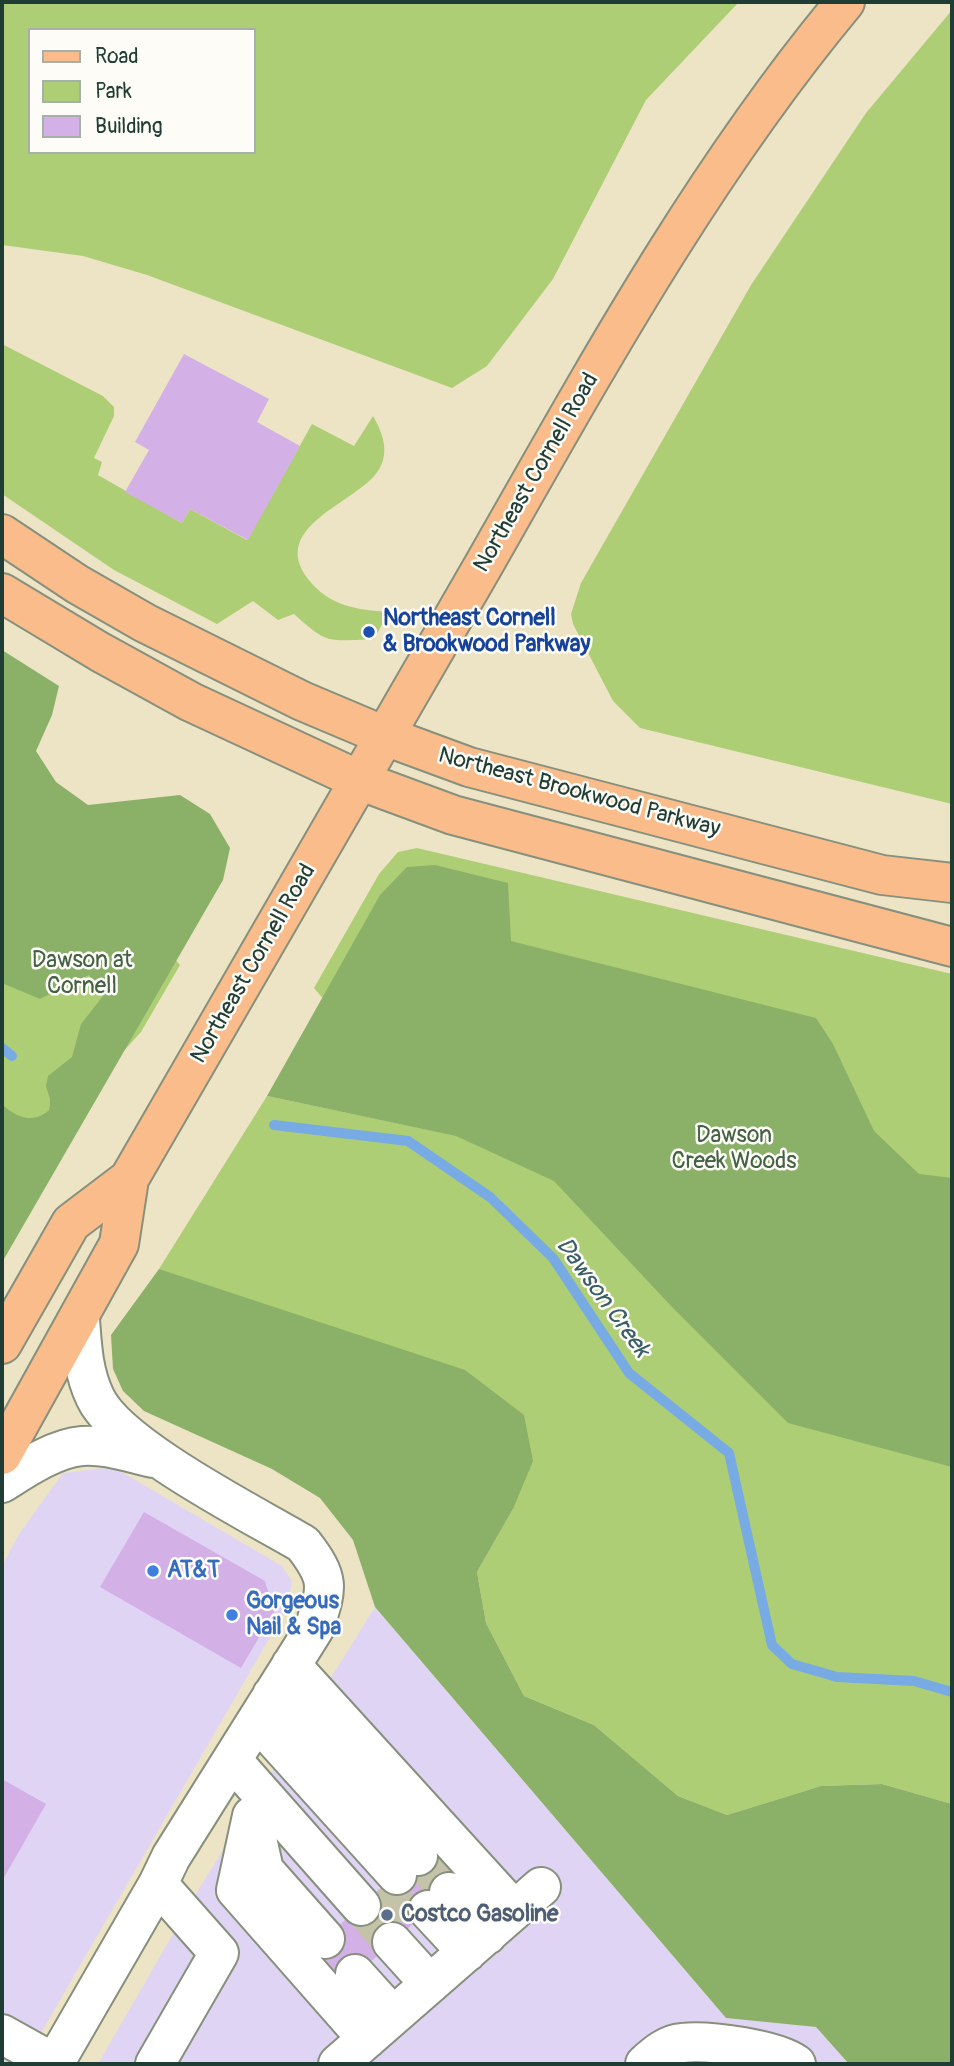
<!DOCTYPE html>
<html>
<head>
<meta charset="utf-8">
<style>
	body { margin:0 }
	#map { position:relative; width:954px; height:2066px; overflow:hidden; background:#ede4c6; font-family:Pangolin,sans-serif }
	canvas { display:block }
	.frame { position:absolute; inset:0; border:4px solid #1f3d34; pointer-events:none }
	.legend { position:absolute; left:28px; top:28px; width:228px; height:126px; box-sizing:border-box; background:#fdfcf7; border:2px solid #a4b0a9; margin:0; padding:9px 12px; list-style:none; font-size:21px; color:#1f3d34 }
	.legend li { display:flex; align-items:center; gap:14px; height:35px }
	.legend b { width:35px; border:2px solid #a4b0a9 }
</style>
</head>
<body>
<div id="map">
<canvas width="954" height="2066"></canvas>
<div class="frame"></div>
<ul class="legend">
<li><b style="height:9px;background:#f9bc8a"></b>Road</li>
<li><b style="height:19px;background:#aece76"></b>Park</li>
<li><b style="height:19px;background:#d3b0e6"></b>Building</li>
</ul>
</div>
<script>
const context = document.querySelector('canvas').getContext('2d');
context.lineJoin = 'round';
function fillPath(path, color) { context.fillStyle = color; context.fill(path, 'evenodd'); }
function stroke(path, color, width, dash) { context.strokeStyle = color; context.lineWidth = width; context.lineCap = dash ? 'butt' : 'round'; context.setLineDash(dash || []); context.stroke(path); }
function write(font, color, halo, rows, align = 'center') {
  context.font = font + ' Pangolin,sans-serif'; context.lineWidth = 5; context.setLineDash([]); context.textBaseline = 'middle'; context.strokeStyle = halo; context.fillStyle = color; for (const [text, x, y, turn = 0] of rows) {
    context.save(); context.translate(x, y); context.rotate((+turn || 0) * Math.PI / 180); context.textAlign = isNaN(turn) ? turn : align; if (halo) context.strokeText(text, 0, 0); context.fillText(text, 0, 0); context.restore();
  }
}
fillPath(new Path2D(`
	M 113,1467 L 282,1566 L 292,1581 L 287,1608 L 23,2064 L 2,2064 L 2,1566 L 19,1534 L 63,1473 Z
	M 375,1607 L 726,2018 L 816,2027 L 849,2064 L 98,2064 L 200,1887 Z`), '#e0d4f4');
fillPath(new Path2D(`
	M 2,2 L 739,2 L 646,100 L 553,279 L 487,366 L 452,388 L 147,275 L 83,256 L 2,245 ZM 30,30 L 254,30 L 254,152 L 30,152 Z
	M 952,10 L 952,804 L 640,728 L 613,701 L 573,624 L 571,614 L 581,583 L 751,285 L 866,113 Z
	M 2,344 L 103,396 L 114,407 L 114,416 L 94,458 L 102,462 L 98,475 L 182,523 L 190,509 L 247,540 L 312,424 L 354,446 L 373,416 C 383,433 390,453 378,471 C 357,503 268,526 308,579 C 329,606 357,610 389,612 L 374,639 C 328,641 328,645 294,614 L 278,620 L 253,601 L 217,624 L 114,570 L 2,494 Z
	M 2,760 L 180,965 L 141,1032 L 90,1088 L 50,1099 L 49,1110 L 42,1117 L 31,1119 L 2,1169 Z
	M 417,848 L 952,974 L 952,1804 L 882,1784 L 821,1786 L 727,1815 L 678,1796 L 594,1725 L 524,1696 L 486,1623 L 477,1572 L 513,1509 L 159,1269 L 267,1096 L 434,1131 L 314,988 L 379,874 L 398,852 Z`), '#aece76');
fillPath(new Path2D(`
	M 2,650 L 59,686 L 52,715 L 36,751 L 56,782 L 88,805 L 180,795 L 210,814 L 230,848 L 223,880 L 4,1259 L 2,1104 C 16,1118 34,1124 49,1110 L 50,1099 L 46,1086 L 48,1076 L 72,1057 L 81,1024 L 103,996 L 89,975 L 40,999 L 2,983 Z
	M 435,865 L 508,883 L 511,941 L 816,1018 L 833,1044 L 874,1131 L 919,1174 L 952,1178 L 952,1467 L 788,1423 L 672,1307 L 554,1181 L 456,1136 L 267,1096 L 380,895 L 407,867 Z
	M 159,1269 L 465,1370 L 524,1415 L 533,1461 L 513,1509 L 477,1572 L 486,1623 L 524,1696 L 594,1725 L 678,1796 L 727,1815 L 821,1786 L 882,1784 L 952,1804 L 952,2064 L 849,2064 L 816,2027 L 726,2018 L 375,1607 L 353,1540 L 320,1498 L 272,1469 L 144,1411 L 123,1391 L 113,1369 L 111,1335 Z`), '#8ab167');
stroke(new Path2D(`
	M 2,1048 L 12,1056
	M 274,1125 L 408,1141 L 490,1197 L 553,1258 L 629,1373 L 729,1453 L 772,1645 L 792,1664 L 837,1677 L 914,1681 L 952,1692`), '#78abe4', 10);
fillPath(new Path2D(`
	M 184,354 L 269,399 L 257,422 L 300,446 L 248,540 L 190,509 L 182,523 L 125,492 L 149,450 L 135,442 Z
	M 144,1512 L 265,1581 L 274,1612 L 241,1668 L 100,1587 Z
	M 2,1779 L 46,1804 L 2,1881 Z
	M 439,1837 L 471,1873 L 334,1994 L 302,1958 Z`), '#d3b0e6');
stroke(new Path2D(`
	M 418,1856 L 449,1892
	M 381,1888 L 413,1924
	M 361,1906 L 392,1942`), '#c4c3a9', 38, [38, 19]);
const minor = new Path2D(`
	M 2,1483 C 24,1469 55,1448 82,1446 C 106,1444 130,1453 153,1458
	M 291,1665 L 514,1910
	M 272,1695 L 418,1856
	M 257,1720 L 397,1875
	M 232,1760 L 361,1906
	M 252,1816 L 236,1890 L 367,2039
	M 254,1825 L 264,1870 L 325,1939
	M 449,1892 L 487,1935
	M 428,1910 L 467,1952
	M 392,1942 L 430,1984
	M 355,1974 L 393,2016
	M 2,2034 L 54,2063
	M 54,2064 L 158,1884 L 171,1857 L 314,1629 C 327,1587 331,1580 303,1544 C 254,1515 117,1446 95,1397 C 83,1372 82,1346 80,1319
	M 155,2064 L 219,1953 L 158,1884
	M 338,2064 L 541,1887
	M 645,2064 C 655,2055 667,2044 682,2043 C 709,2040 775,2049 796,2064`);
const major = new Path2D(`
	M 2,534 L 77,584 L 145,623 L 302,701 L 385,736 L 469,767 L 882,875 L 952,883
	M 2,593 L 100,652 L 191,702 L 361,781 L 453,815 L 952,947`);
const highway = new Path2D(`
	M 2,1344 L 71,1223 L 129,1179
	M 2,1455 L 119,1244 L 129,1179 C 245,977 363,776 479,573 C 591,377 700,176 845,2`);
stroke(minor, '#86907d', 42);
stroke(major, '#86907d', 42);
stroke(highway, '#86907d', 42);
stroke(minor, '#fff', 38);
stroke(major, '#f9bc8a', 38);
stroke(highway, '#f9bc8a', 38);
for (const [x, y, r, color] of [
	[369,632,7,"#1a4fb4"],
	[153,1571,7,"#3f7fe0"],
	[232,1615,7,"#3f7fe0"],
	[387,1915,7,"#5c6f8a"]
]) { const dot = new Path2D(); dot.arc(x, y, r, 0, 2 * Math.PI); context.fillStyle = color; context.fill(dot); stroke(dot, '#fdfcf7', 2.5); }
write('23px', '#1f3d34', '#fdfcf7', [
	["Northeast Cornell Road",537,473,-60],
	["Northeast Brookwood Parkway",579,793,15],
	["Northeast Cornell Road",254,964,-60]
]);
write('bold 23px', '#164399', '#fdfcf7', [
	["Northeast Cornell",383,619],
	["& Brookwood Parkway",383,645]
], 'left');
write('23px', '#436144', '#fdfcf7', [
	["Dawson at",82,961],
	["Cornell",82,987],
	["Dawson",734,1136],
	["Creek Woods",734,1162]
]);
write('bold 23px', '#366cbe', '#fdfcf7', [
	["AT&T",167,1571],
	["Gorgeous",246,1602],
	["Nail & Spa",246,1628]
], 'left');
write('bold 23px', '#4e5e75', '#fdfcf7', [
	["Costco Gasoline",401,1915]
], 'left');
write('italic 24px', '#3a5e69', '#fdfcf7', [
	["Dawson Creek",602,1298,54]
]);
</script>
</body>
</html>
